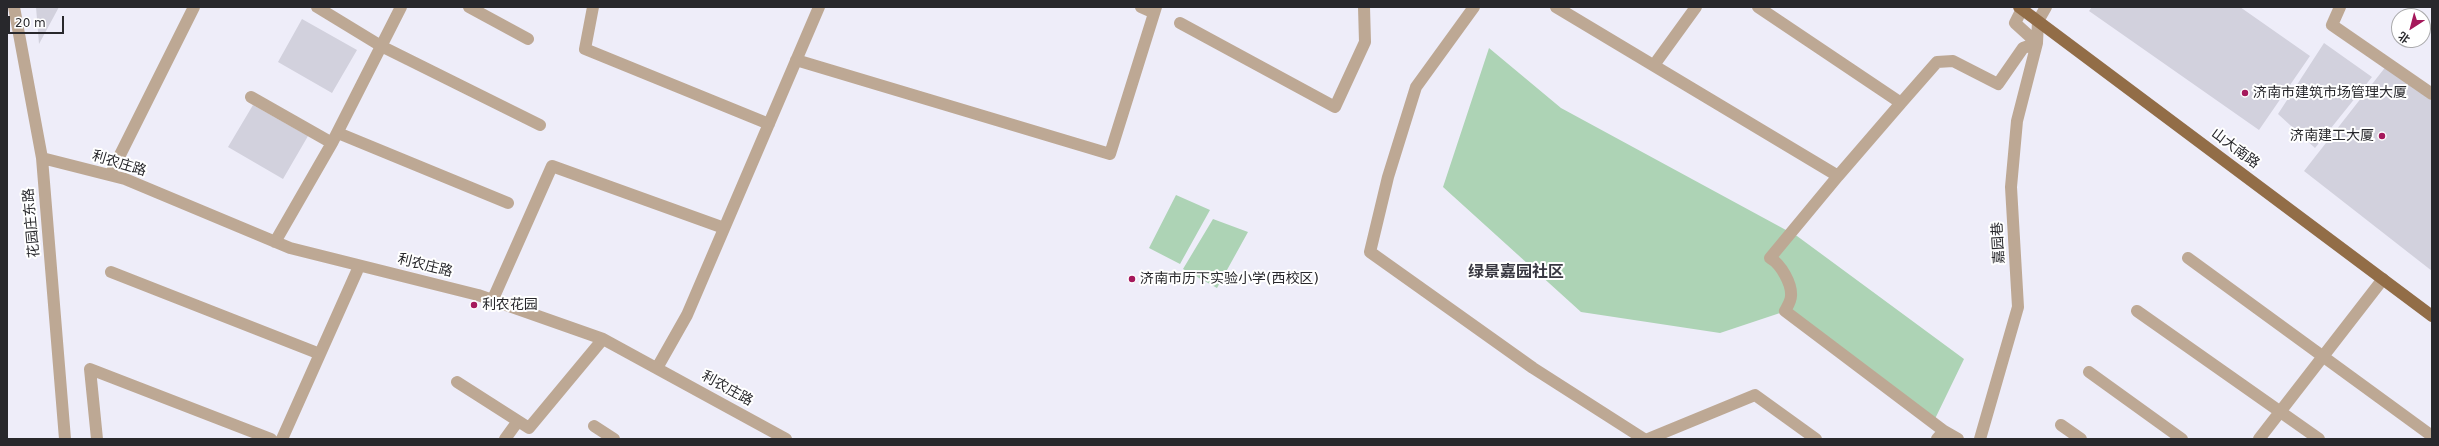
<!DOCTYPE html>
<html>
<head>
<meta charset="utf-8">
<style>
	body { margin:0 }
	#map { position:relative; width:2439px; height:446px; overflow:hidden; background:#eeedf9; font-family:"DejaVu Sans","Noto Sans SC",sans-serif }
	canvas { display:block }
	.frame { position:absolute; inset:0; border:8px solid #28282c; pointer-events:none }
	.north { position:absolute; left:2391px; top:8px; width:40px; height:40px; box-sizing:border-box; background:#fff; border:1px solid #a9a9ab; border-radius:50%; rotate:216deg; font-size:11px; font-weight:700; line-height:16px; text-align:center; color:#28282c }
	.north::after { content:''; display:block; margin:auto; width:14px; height:18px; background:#a5185b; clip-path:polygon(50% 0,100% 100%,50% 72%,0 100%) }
	.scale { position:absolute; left:8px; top:16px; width:56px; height:18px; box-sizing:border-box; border:2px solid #28282c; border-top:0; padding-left:5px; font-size:12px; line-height:14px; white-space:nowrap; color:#28282c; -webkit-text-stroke:3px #fff; paint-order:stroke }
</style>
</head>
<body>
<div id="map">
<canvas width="2439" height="446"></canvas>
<div class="frame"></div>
<div class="north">北</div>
<div class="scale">20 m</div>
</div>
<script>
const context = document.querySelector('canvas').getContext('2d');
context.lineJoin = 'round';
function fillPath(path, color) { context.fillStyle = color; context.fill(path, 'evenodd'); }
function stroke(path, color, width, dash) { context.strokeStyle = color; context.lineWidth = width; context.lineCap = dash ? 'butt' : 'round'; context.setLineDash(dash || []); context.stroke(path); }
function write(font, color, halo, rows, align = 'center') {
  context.font = font + ' "DejaVu Sans","Noto Sans SC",sans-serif'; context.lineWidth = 4; context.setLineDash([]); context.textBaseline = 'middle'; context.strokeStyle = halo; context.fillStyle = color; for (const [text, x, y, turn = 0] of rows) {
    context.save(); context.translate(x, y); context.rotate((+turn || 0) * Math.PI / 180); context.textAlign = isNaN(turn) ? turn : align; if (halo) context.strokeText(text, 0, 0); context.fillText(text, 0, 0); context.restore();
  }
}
fillPath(new Path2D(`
	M 1489,48 L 1561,108 L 1797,236 L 1964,359 L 1933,423 L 1783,312 L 1720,333 L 1581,312 L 1443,187 Z
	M 1176,195 L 1210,210 L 1180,264 L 1149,248 Z
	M 1213,219 L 1248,232 L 1217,288 L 1183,269 Z`), '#add3b5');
fillPath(new Path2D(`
	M 36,7 L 59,7 L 39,44 Z
	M 2092,7 L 2240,7 L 2310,56 L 2259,130 L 2089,11 Z
	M 302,19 L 357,50 L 332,93 L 278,62 Z
	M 2324,43 L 2372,77 L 2315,148 L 2278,114 Z
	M 2387,65 L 2432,101 L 2432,271 L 2304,171 Z
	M 253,105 L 308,136 L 283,179 L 228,147 Z`), '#d2d1dd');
stroke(new Path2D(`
	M 14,7 L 42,158 L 65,439
	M 317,7 L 381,46 L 540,125
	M 469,7 L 528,39
	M 593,7 L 585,49 L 769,124
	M 1141,7 L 1150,11
	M 1474,7 L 1416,87 L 1388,177 L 1370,252 L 1533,368 L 1644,439
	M 1556,7 L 1838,176 L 1901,103
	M 1758,7 L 1901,103 L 1937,62 L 1953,61 L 1998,84 L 2023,48 L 2037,43
	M 2023,7 L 2015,23 L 2037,43
	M 2340,7 L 2332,25 L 2432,94
	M 1180,23 L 1335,107 L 1365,42 L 1364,7
	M 796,60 L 1110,154 L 1156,7
	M 1654,65 L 1696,7
	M 251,97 L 332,143
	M 338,133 L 508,203
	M 42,158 L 125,179 L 290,248 L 478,295 L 603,339 L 786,439
	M 110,175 L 194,7
	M 1838,176 L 1770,258 C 1781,264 1792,284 1791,296 C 1791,301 1787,307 1785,311 L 1944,431
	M 275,242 L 332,143 L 401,7
	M 2188,258 L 2432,436
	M 111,272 L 320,354
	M 493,299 L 552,166 L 724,228
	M 2137,311 L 2319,439
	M 657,368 L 687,315 L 819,7
	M 2089,372 L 2182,439
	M 457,382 L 529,428 L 603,339
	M 2061,425 L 2081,439
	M 594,426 L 614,439
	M 97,439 L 90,369 L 271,439
	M 282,439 L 357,271
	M 505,439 L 518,421
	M 1648,439 L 1755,395 L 1816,439
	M 1937,439 L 1944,431 L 1958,439
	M 1980,439 L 2018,307 L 2011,187 L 2017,121 L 2037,43 L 2038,21 L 2046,7
	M 2259,439 L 2383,279`), '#bda894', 12);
stroke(new Path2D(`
	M 2019,7 L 2432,316`), '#926d47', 12);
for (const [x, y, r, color] of [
	[2245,93,4,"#a5185b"],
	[2382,136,4,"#a5185b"],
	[1132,279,4,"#a5185b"],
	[474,305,4,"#a5185b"]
]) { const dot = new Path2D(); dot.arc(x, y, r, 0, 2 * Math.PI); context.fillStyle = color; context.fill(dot); stroke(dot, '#fff', 1.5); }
write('14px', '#28282c', '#fff', [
	["济南市建筑市场管理大厦",2253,93],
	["济南建工大厦",2374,136,"right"],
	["济南市历下实验小学(西校区)",1140,279],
	["利农花园",482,305]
], 'left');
write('14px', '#28282c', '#fff', [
	["山大南路",2235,149,37],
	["利农庄路",119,164,17],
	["花园庄东路",32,223,-95],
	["嘉园巷",1999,243,-93],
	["利农庄路",425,266,14],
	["利农庄路",727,389,29]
]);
write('bold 16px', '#383841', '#fff', [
	["绿景嘉园社区",1516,273]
]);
</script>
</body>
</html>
